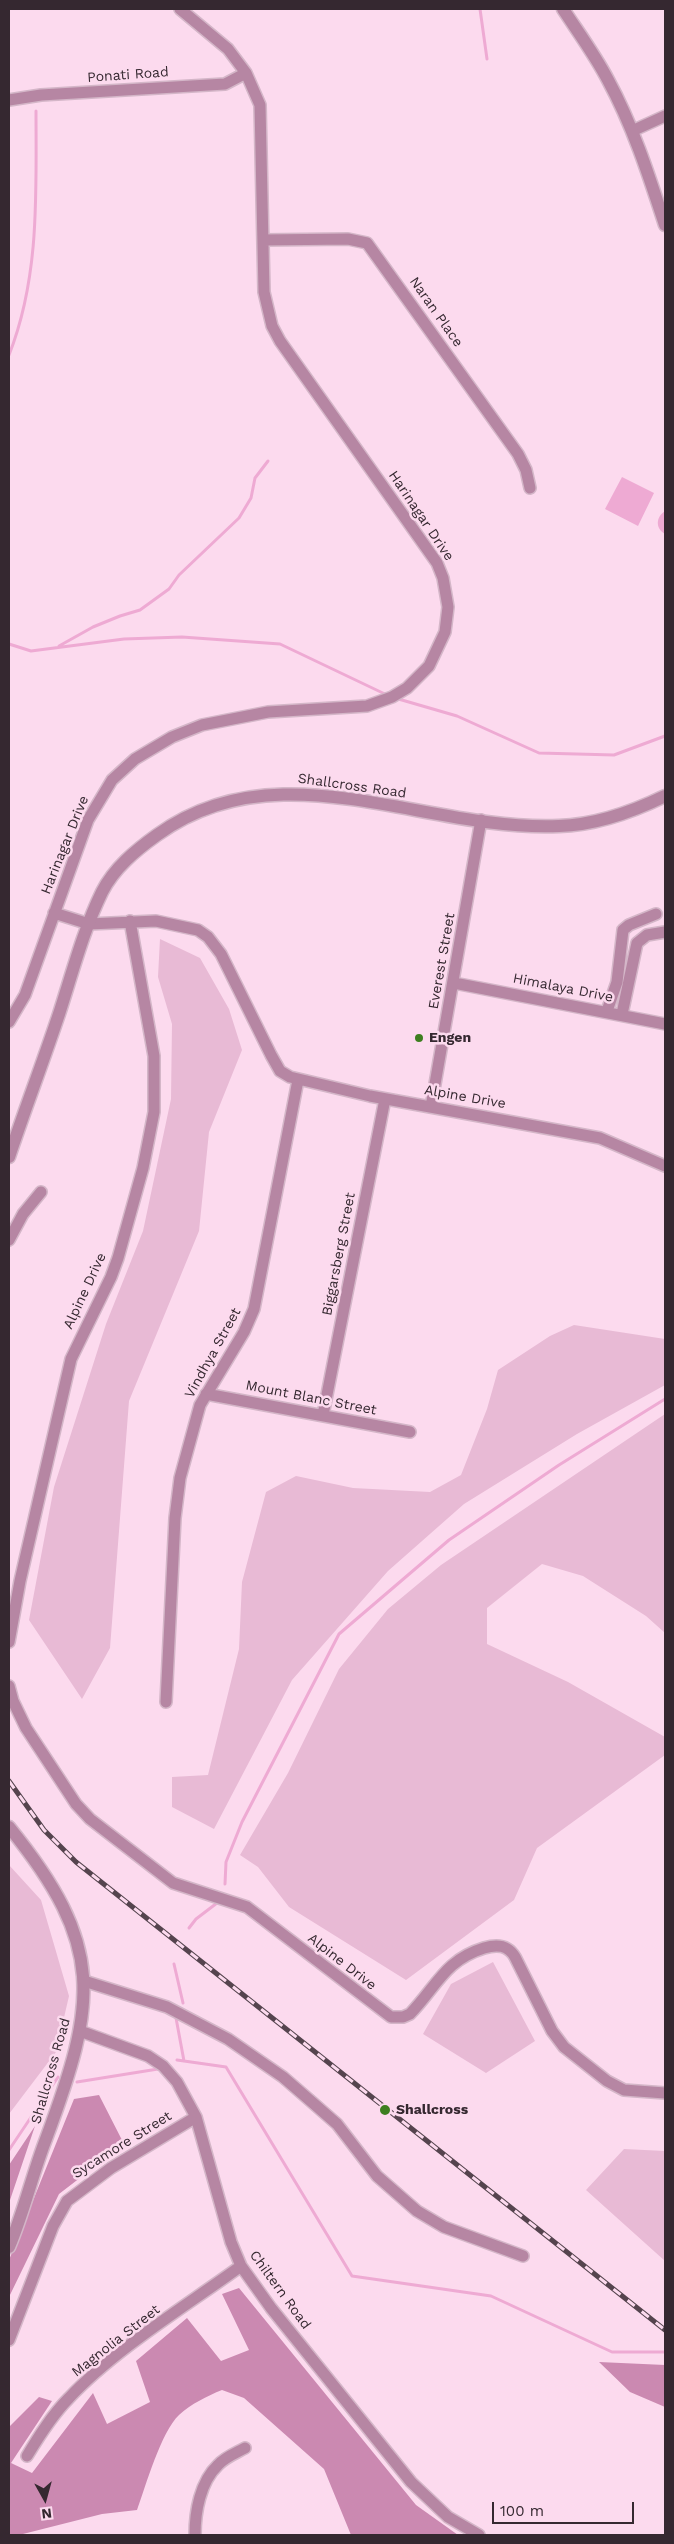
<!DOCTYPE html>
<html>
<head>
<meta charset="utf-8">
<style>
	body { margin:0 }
	#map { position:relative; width:674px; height:2544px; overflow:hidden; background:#fcdaee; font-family:"Work Sans",sans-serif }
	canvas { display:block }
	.frame { position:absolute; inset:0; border:10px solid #352830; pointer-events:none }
	.north { position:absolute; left:20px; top:2474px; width:50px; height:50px; -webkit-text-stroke:4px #fcdaee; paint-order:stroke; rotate:173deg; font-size:14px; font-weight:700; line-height:20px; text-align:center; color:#352830 }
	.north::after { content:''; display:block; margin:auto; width:18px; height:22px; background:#352830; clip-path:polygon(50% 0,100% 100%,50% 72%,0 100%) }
	.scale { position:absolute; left:492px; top:2502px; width:142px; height:22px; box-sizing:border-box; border:2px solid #352830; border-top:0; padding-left:6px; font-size:15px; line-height:18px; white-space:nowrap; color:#352830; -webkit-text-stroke:4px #fcdaee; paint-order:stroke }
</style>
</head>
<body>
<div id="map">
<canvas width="674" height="2544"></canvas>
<div class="frame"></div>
<div class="north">N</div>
<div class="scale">100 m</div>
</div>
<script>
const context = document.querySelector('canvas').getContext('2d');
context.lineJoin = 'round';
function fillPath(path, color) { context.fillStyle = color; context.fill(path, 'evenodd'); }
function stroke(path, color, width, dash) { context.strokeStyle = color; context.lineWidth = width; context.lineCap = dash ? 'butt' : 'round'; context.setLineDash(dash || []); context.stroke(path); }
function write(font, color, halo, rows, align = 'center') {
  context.font = font + ' "Work Sans",sans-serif'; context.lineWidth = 5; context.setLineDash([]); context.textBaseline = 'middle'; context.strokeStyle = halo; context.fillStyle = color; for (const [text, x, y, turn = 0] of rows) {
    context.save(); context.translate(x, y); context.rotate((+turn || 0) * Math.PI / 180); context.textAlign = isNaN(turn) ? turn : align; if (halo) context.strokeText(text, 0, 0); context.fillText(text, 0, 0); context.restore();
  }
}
fillPath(new Path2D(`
	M 160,939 L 200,958 L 229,1009 L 242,1050 L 209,1132 L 199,1231 L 129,1401 L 110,1648 L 82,1699 L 29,1620 L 54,1487 L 106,1324 L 143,1231 L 171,1099 L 172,1024 L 158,977 Z
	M 574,1325 L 665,1339 L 665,1385 L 577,1434 L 464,1504 L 388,1571 L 292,1680 L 214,1829 L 172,1807 L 172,1777 L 208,1775 L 239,1649 L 242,1582 L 266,1492 L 296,1476 L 353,1488 L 430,1492 L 461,1475 L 487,1409 L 498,1370 L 550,1336 Z
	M 665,1414 L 665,1633 L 646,1616 L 583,1576 L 542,1564 L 487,1608 L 487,1644 L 568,1682 L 665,1737 L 665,1755 L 537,1848 L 514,1900 L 406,1980 L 289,1907 L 258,1867 L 240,1855 L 288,1773 L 339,1669 L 388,1609 L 441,1565 Z
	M 9,1865 L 41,1900 L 69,1996 L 56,2052 L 9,2114 Z
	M 493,1962 L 535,2041 L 486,2073 L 423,2034 L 451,1984 Z
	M 624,2149 L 665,2151 L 665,2261 L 586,2190 Z`), '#e8bad5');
fillPath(new Path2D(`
	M 99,2095 L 124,2144 L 59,2194 L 9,2297 L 9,2260 L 74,2099 Z
	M 35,2126 L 9,2203 L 9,2165 Z
	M 239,2288 L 416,2505 L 458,2535 L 351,2535 L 324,2469 L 244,2398 L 222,2390 C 207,2396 191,2404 179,2415 C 161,2432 146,2485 137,2510 L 102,2514 L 19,2535 L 9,2535 L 9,2427 L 39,2397 L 52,2401 L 11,2463 L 32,2473 L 93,2393 L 107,2424 L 150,2402 L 136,2361 L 187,2318 L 221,2361 L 249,2350 L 222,2294 Z
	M 599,2362 L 665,2365 L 665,2407 L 630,2392 Z`), '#cb89b1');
fillPath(new Path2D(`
	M 622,477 L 654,493 L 638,526 L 605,509 Z
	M 665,511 L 665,534 C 655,528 656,517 665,511 Z`), '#eeaad3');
stroke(new Path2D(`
	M 480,9 L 487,59
	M 9,355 C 40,277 36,192 36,111
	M 9,644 L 31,651 L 124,639 L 182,637 L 280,644 L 387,695
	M 59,646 L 93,627 L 120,616 L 140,610 L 169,589 L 179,575 L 239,518 L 251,498 L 255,478 L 268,461
	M 395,698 L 457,716 L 539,753 L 614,755 L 665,736
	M 225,1884 L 226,1862 L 242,1822 L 339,1634 L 449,1540 L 559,1465 L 665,1399
	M 189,1928 L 196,1919 L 217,1903
	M 174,1964 L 183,2003
	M 176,2018 L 184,2061
	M 177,2060 L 226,2067 L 352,2276 L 491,2296 L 612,2352 L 665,2352
	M 77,2082 L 158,2069
	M 9,2150 L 58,2077`), '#eeaad3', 3);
const minor = new Path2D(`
	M 9,100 L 41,95 L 225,84 L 246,73
	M 632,131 L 665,116
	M 263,240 L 348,239 L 367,243 L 518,454 L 526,470 L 530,488
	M 54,913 L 89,924 L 156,921 L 198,930 L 208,937 L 221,954 L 271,1055 L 280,1071 L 290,1077 L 370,1096 L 600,1138 L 665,1166
	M 454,983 L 665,1024
	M 607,1011 L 617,982 L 623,930 L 629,925 L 656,914
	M 622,1014 L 637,943 L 647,935 L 665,932
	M 9,1022 L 25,995 L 88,820 L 112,780 L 135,759 L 172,737 L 202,725 L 268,712 L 367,706 L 392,697 L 407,688 L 429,666 L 445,632 L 448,607 L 443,578 L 437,563 L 280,341 L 272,326 L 264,292 L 260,105 L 246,73 L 228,49 L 180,9
	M 431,1107 L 481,820
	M 9,1240 L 23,1214 L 41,1192
	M 206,1394 L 410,1432
	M 323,1415 L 385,1099
	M 9,1642 L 20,1581 L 71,1359 L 111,1277 L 118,1258 L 143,1168 L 154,1112 L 154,1056 L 130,921
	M 9,1686 L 13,1701 L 26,1728 L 76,1804 L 90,1819 L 173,1883 L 247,1907 L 391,2017 L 403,2017 L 410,2014 C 437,1986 445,1960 484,1948 C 497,1944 508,1945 515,1957 L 552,2031 L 564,2047 L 607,2081 L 624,2090 L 665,2093
	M 166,1702 L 175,1518 L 180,1478 L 200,1405 L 244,1332 L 254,1309 L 298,1080
	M 84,1981 L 167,2007 L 228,2039 L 283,2077 L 313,2103 L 337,2124 L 377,2176 L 417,2211 L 444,2227 L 523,2256
	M 80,2031 L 148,2056 L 163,2066 L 177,2082 L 196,2117 L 231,2242 L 241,2266 L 271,2308 L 411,2482 L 448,2517 L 479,2535
	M 9,2340 L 53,2226 L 67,2201 L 111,2168 L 196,2117
	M 27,2456 C 39,2436 52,2415 69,2398 C 115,2349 186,2306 241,2266
	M 195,2535 C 195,2512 200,2482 218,2465 C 225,2457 236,2453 245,2448`);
const tertiary = new Path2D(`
	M 563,9 C 578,32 595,55 608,80 C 633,126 649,176 665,225
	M 9,1157 C 25,1109 43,1062 59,1014 C 72,974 83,931 102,892 C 114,868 136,850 157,835 C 280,746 424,832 559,826 C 597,825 632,812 665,796
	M 9,1827 C 106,1946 97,2002 46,2139 C 32,2175 24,2212 9,2247`);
stroke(minor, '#d4b6c8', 14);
stroke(tertiary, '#d4b6c8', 15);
stroke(minor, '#b686a3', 11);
stroke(tertiary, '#b686a3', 12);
const rail = new Path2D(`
	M 9,1781 L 44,1830 L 76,1862 L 665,2330`);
stroke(rail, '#55444e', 5);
stroke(rail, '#fcdaee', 3, [9]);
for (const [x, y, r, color] of [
	[419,1038,5,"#3d7e1f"],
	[385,2110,6,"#3d7e1f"]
]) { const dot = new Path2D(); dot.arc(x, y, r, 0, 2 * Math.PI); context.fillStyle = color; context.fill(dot); stroke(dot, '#fcdaee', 2); }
write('14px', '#352830', '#fcdaee', [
	["Ponati Road",128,75,-4],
	["Naran Place",436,312,55],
	["Harinagar Drive",421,516,56],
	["Shallcross Road",352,786,8],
	["Harinagar Drive",65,845,-68],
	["Everest Street",442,961,-80],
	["Himalaya Drive",563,988,11],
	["Alpine Drive",465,1097,10],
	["Biggarsberg Street",339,1254,-79],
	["Alpine Drive",85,1291,-65],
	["Vindhya Street",213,1353,-61],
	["Mount Blanc Street",311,1398,11],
	["Alpine Drive",342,1962,38],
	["Shallcross Road",51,2071,-74],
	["Sycamore Street",122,2145,-32],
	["Chiltern Road",280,2290,54],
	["Magnolia Street",116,2341,-38]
]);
write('bold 14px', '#352830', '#fcdaee', [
	["Engen",429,1038],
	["Shallcross",396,2110]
], 'left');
</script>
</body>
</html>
